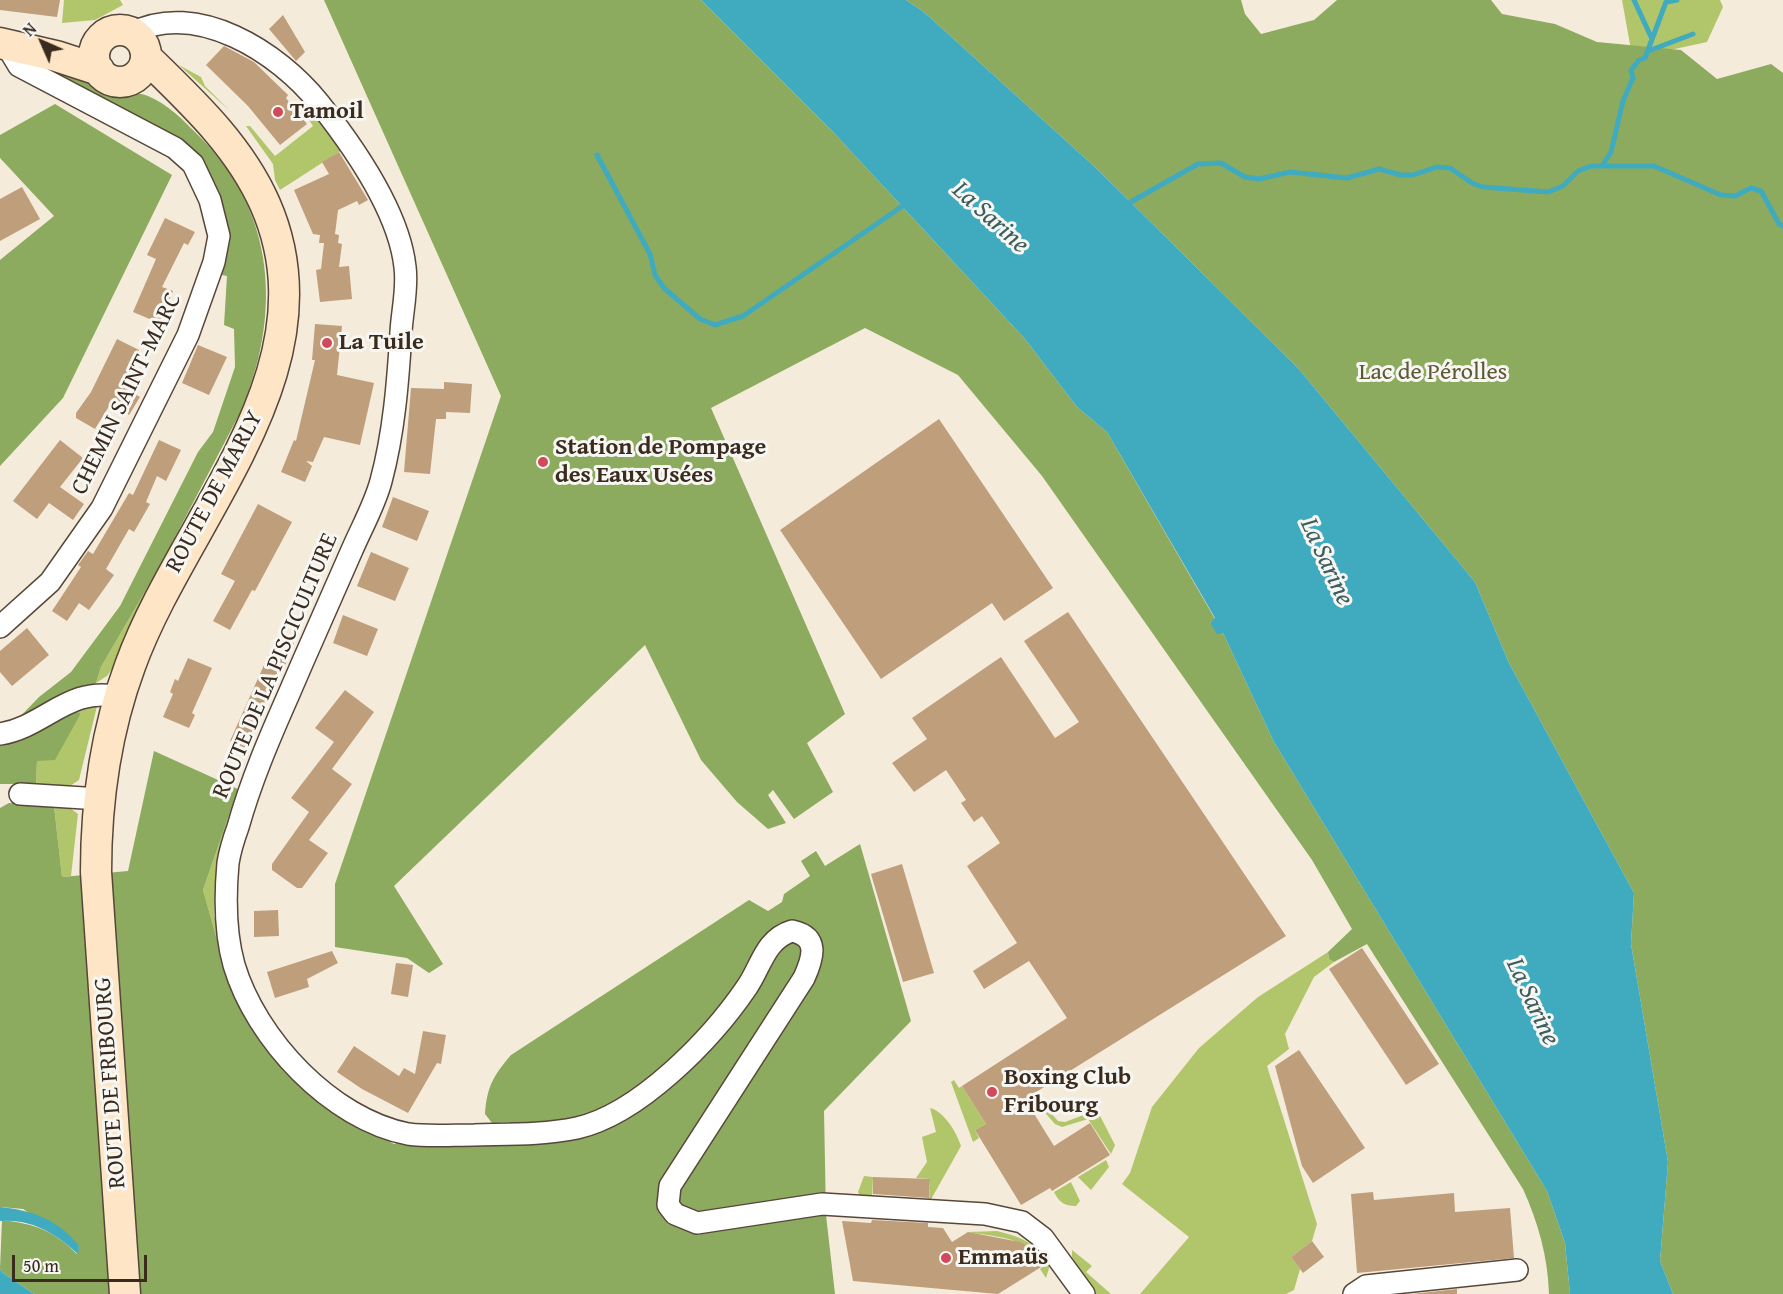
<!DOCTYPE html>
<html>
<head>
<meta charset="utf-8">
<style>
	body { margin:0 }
	#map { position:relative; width:1783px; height:1294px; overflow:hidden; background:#f5ebdb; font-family:"Gentium Book Plus",serif }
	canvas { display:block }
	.north { position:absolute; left:12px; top:12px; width:60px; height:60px; -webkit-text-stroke:4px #f6f6f2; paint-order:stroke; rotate:315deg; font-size:16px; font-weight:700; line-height:24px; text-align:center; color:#3b2a1e }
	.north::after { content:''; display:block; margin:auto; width:21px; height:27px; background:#3b2a1e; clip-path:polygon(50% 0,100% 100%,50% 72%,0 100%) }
	.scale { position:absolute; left:12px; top:1255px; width:135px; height:27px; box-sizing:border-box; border:3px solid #3b2a1e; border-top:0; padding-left:8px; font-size:18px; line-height:21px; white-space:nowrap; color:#3b2a1e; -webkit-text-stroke:4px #f6f6f2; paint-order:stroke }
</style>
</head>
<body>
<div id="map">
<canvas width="1783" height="1294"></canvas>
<div class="north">N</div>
<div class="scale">50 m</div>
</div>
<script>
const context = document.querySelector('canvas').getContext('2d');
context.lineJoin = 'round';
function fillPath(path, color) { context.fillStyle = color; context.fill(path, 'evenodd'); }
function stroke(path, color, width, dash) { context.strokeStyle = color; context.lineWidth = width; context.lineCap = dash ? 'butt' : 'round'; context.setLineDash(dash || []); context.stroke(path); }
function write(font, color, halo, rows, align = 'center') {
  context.font = font + ' "Gentium Book Plus",serif'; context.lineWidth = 6; context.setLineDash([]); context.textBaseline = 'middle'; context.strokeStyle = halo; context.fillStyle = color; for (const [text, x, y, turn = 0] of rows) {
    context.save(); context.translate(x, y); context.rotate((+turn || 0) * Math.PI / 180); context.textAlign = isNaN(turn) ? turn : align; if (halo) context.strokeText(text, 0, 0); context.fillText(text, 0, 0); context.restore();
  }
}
fillPath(new Path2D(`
	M 64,0 L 120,0 L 123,5 L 95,20 L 62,23 Z
	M 1622,0 L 1720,0 L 1723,7 L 1707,42 L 1661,52 L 1631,50 Z
	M 179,65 L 201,77 L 205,86 L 230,111 Z
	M 310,109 L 342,150 L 280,190 L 275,180 L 273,164 L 246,126 L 250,126 L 275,156 L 313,126 L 305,114 Z
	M 161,564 L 126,632 L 114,666 L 107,676 L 96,683 L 101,667 Z
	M 99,698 L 79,780 L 70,786 L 36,784 L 37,761 L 81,713 L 72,710 Z
	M 238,789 L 229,843 L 220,849 L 214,915 L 232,993 L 203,890 Z
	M 54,806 L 70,808 L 78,814 L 71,876 L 62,877 Z
	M 1328,952 L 1329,959 L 1334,962 L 1314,977 L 1285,1034 L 1289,1049 L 1267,1066 L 1317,1224 L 1312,1241 L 1291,1257 L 1300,1269 L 1294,1290 L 1286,1294 L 1140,1294 L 1189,1237 L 1122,1184 L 1130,1173 L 1152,1107 L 1199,1048 L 1258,997 Z
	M 954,1080 L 959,1088 L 962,1086 L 986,1124 L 975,1130 L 979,1138 L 973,1142 L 951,1082 Z
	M 1043,1104 L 1058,1121 L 1065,1122 L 1097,1110 L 1115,1145 L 1111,1154 L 1088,1119 L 1062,1127 L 1055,1124 L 1040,1107 Z
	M 930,1108 C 944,1111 957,1133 961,1146 L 929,1203 L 930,1179 L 916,1178 L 927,1162 L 922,1137 L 936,1132 Z
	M 1106,1160 L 1109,1167 L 1091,1190 L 1078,1177 Z
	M 864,1176 L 873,1177 L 872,1201 L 861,1198 L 858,1192 Z
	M 1071,1182 L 1080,1201 L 1076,1206 C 1064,1206 1059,1202 1054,1192 Z
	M 997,1231 C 1024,1238 1033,1242 1050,1265 L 1046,1278 L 1040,1269 L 1046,1264 C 1029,1237 996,1237 968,1232 Z
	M 1072,1250 L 1092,1266 L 1086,1272 L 1111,1294 L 1094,1294 L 1072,1257 Z`), '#b1c66a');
fillPath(new Path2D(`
	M 324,0 L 701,0 L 833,132 L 1025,339 L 1077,407 L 1107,432 L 1215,619 L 1210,623 L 1223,633 L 1274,742 L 1547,1191 L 1565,1243 L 1570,1294 L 1549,1294 C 1548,1257 1538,1222 1523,1189 L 1367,944 L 1334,962 L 1329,959 L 1328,952 L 1352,929 L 1312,860 L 1042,476 L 958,375 L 865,328 L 711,408 L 845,714 L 807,743 L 833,792 L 794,819 L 773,790 L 768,795 L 786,823 L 768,829 L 737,802 L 701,760 L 645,645 L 394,886 L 443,964 L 429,973 L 407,958 L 335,947 L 335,884 L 501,396 Z
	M 906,0 L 1241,0 L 1245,14 L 1261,34 L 1314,20 L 1337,0 L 1491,0 L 1502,14 L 1555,24 L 1597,42 L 1681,50 L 1717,79 L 1771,64 L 1783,73 L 1783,1294 L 1673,1294 L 1660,1261 L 1668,1162 L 1631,944 L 1634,893 L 1509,663 L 1475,582 L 1298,368 L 1096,168 L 924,12 Z
	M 36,69 C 52,71 77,69 90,77 C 98,81 103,89 112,92 C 123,96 137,91 148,96 C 168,104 184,121 198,135 C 277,212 282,316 240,413 L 161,564 L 101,667 L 96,683 L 15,722 L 39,697 L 71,672 L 120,606 L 198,452 L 213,432 L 235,367 L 234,329 L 224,325 L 227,276 L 222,275 L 225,235 L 198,162 Z
	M 55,104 L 172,175 L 63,398 L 0,466 L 0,260 L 54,216 L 0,158 L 0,135 Z
	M 72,710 L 81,713 L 55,760 L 37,761 L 36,784 L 0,784 L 0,742 Z
	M 154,751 L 238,789 L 203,890 L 232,993 L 255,1030 L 283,1070 L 308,1094 L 339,1116 L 394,1144 L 403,1141 L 510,1141 L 509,1122 L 492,1123 L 485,1114 C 487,1087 493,1076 511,1055 L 749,900 L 768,911 L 782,902 L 784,894 L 810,876 L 801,861 L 816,851 L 825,866 L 860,844 L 911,1021 L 824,1111 L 826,1215 L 835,1294 L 34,1294 L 3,1273 L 0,1269 L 2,1220 C 35,1224 53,1230 77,1254 L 79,1246 L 23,1209 L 0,1207 L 0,808 L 9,803 L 54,806 L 62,877 L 128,871 Z`), '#8cab5e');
fillPath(new Path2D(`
	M 701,0 L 906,0 L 924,12 L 1096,168 L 1298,368 L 1475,582 L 1509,663 L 1634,893 L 1631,944 L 1668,1162 L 1660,1261 L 1673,1294 L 1570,1294 L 1565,1243 L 1547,1191 L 1274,742 L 1223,633 L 1217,634 L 1210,623 L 1215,618 L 1107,432 L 1077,407 L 1025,339 L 833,132 Z
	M 0,1207 C 32,1210 59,1220 79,1246 L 78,1254 C 57,1234 31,1218 0,1221 Z
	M 0,1269 L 3,1273 L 34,1294 L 0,1294 Z`), '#40aabf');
stroke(new Path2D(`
	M 1634,0 L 1652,39
	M 1648,51 L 1693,34
	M 597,155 L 650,254 L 655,275 L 664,288 L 700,319 L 715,325 L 743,316 L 907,203
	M 1602,166 L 1611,152 L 1623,101 L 1633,78 L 1631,70 L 1639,60 L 1645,58 L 1666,2 L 1677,0
	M 1127,204 L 1198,164 L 1221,163 L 1245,177 L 1259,179 L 1290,172 L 1347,178 L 1379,169 L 1401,175 L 1413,175 L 1437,167 L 1450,168 L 1472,183 L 1483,187 L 1548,192 L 1563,186 L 1578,171 L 1591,166 L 1654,166 L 1721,195 L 1735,196 L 1751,188 L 1761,191 L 1779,224 L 1783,226`), '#40aabf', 5);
fillPath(new Path2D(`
	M 0,0 L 60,0 L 57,17 L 0,10 Z
	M 283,15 L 305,52 L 296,61 L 269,29 Z
	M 224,46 L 254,62 L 288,95 L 286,98 L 307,124 L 280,145 L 248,106 L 206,65 Z
	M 339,152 L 368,200 L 359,205 L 357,201 L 338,210 L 335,234 L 339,235 L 338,243 L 342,244 L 339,267 L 349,266 L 352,299 L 320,302 L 316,270 L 321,269 L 324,243 L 319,243 L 320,235 L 313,234 L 294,190 L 329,174 L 322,162 Z
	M 22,187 L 40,219 L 0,241 L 0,199 Z
	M 165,218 L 195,232 L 188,245 L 184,243 L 162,287 L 173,291 L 159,323 L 133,312 L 156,259 L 147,255 Z
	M 315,324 L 342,326 L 337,375 L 374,383 L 360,445 L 324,437 L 313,462 L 306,461 L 312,466 L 305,482 L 281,472 L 294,440 L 296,441 L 315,360 L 312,360 Z
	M 117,339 L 139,350 L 121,386 L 140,397 L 129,415 L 111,403 L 95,429 L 76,418 L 76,413 L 91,392 Z
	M 198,345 L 227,357 L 209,395 L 182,383 Z
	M 444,382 L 472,384 L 470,413 L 446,412 L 446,419 L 436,419 L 430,474 L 404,472 L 411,388 L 444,389 Z
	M 939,419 L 1053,588 L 1004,621 L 992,603 L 881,679 L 780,530 Z
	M 60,440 L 83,458 L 60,487 L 84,504 L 73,520 L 49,503 L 37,519 L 13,501 Z
	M 159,440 L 181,450 L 166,481 L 157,476 L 146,502 L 150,504 L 134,532 L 129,529 L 106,569 L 114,575 L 89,610 L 79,603 L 67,621 L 52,611 L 81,567 L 78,565 L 88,551 L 93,554 L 129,493 L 133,495 Z
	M 393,497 L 429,511 L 417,541 L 382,527 Z
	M 258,504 L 292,522 L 255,591 L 252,590 L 230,630 L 213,621 L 235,581 L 221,574 Z
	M 371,552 L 409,568 L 395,601 L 357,586 Z
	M 1068,612 L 1286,936 L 1025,1099 L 1054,1146 L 1090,1123 L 1110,1155 L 1052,1191 L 1050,1188 L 1021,1205 L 975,1130 L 986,1124 L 962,1086 L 1067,1018 L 1029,961 L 984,989 L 973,971 L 1017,943 L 967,866 L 1000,843 L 982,816 L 974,822 L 961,803 L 966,800 L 946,770 L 914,792 L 892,763 L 927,739 L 912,718 L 1001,657 L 1055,738 L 1079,722 L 1024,641 Z
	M 343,615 L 378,629 L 367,656 L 333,643 Z
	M 27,628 L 49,655 L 12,686 L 0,672 L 0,651 Z
	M 277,636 L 294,643 L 283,671 L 279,669 L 245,748 L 230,741 Z
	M 188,658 L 212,668 L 192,713 L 195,715 L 189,728 L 163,717 L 173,694 L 170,692 L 175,679 L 178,681 Z
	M 345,690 L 374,712 L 332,769 L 352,784 L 309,840 L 328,853 L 302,888 L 297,888 L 272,870 L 272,864 L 309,812 L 291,798 L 334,742 L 315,728 Z
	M 902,864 L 934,973 L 903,982 L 871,874 Z
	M 278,910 L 279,936 L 254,937 L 254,911 Z
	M 1362,948 L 1439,1064 L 1406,1085 L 1329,969 Z
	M 332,951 L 338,963 L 307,979 L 309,987 L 275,998 L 267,972 Z
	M 396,963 L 413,965 L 408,997 L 391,994 Z
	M 423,1031 L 446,1035 L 441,1064 L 437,1063 L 408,1113 L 362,1089 L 337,1072 L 354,1046 L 399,1076 L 404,1068 L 415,1074 Z
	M 1299,1050 L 1365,1148 L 1313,1183 L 1302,1166 L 1275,1066 Z
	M 873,1177 L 930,1179 L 929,1198 L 873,1194 Z
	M 1373,1192 L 1374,1200 L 1454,1193 L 1455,1212 L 1510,1208 L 1514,1258 L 1357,1273 L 1351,1194 Z
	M 872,1220 L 928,1223 L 928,1227 L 943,1228 L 952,1242 L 968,1232 L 1020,1242 L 1037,1251 L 1046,1264 L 998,1294 L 853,1281 L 842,1221 L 871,1223 Z
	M 1312,1241 L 1324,1257 L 1303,1273 L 1291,1257 Z
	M 1457,1289 L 1457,1294 L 1412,1294 Z`), '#bf9e7b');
const street = new Path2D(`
	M 132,33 C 197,0 278,52 319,103 C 353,146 399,211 405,267 C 408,288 402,312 401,332 C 398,381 394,433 381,481 C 375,504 362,527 352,550 C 331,598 309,647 288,696 C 269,739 251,781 238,827 C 234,838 230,851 228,863 C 225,896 225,933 234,965 C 256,1039 331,1119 408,1134 C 429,1137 453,1135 474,1135 C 508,1134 543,1135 577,1128 C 639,1114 711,1040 747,987 C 761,967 765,939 792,931 C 820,937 813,958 804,978 L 670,1186 L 668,1205 L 675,1214 L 697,1223 L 822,1204 L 985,1214 L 1022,1222 L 1043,1238 L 1084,1294
	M 0,627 L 50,582 L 102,508 L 188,335 L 214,262 L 219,236 L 210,200 L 193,164 L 175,148 L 19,66 L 5,43
	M 0,734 C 45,727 69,685 120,697
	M 20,794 L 100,799
	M 1354,1294 L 1366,1286 L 1517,1270`);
const secondary = new Path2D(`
	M94 56a26 26 0 1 1 52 0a26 26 0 1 1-52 0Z
	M 0,43 L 56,56 L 99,70
	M 125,1294 L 96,872 C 96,803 106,731 130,666 C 183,519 338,369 265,204 C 239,145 191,101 146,57`);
stroke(street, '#57473a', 24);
stroke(secondary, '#57473a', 33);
stroke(street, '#fff', 21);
stroke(secondary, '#fde5c5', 30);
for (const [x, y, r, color] of [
	[278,112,6,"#d1495b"],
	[327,343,6,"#d1495b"],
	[543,462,6,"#d1495b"],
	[992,1092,6,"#d1495b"],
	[946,1258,6,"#d1495b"]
]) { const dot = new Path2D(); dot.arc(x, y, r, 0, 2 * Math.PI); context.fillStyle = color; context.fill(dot); stroke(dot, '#f6f6f2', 2); }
write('bold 24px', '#3b2a1e', '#f6f6f2', [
	["Tamoil",290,112],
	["La Tuile",339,343],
	["Station de Pompage",555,448],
	["des Eaux Usées",555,476],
	["Boxing Club",1004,1078],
	["Fribourg",1004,1106],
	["Emmaüs",958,1258]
], 'left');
write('24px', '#5e5935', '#f6f6f2', [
	["Lac de Pérolles",1433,373]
]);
write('24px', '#3b2a1e', '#f6f6f2', [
	["CHEMIN SAINT-MARC",127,394,-64],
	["ROUTE DE MARLY",215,492,-62],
	["ROUTE DE LA PISCICULTURE",276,666,-67],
	["ROUTE DE FRIBOURG",111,1083,-94]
]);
write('italic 26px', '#3d5d5e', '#f6f6f2', [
	["La Sarine",990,218,42],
	["La Sarine",1326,562,65],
	["La Sarine",1532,1002,65]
]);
</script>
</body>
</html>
